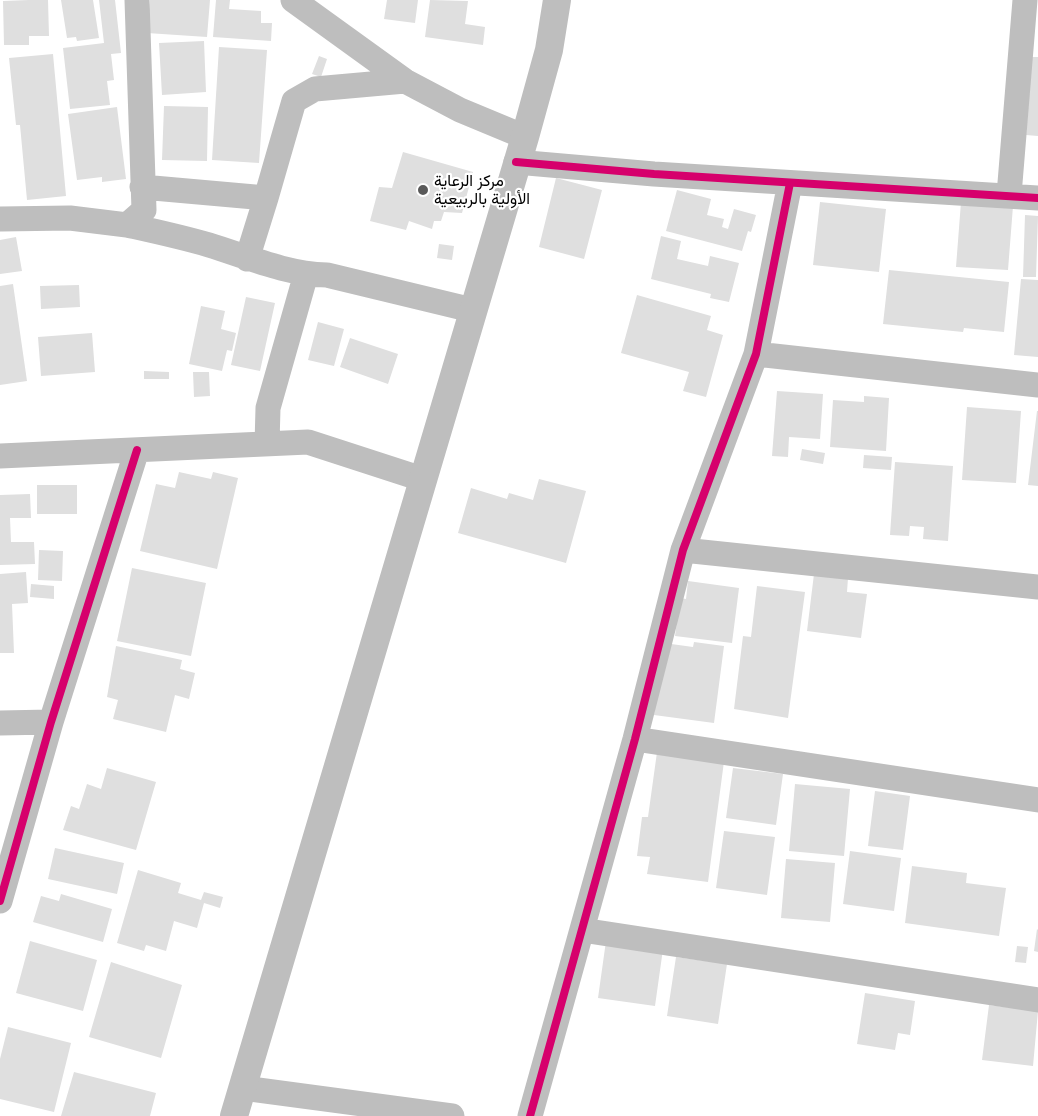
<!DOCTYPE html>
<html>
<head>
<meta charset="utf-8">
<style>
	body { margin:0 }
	canvas { display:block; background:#fff }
</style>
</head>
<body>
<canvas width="1038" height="1116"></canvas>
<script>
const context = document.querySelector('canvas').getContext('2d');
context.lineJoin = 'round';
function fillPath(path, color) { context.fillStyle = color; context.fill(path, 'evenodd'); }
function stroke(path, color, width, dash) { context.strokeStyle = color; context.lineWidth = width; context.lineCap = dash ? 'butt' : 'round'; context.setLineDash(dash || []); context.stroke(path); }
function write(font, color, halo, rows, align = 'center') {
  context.font = font + ' "PT Sans",Vazirmatn,sans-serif'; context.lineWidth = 4.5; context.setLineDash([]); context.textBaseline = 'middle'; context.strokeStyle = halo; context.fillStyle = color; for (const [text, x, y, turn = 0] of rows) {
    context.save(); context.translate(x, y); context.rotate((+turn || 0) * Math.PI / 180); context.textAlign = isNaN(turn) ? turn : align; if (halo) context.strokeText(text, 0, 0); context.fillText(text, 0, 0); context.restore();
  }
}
fillPath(new Path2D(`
	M 29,0 L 48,0 L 49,36 L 29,36 L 29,45 L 4,45 L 3,1 Z
	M 61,0 L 93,0 L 99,38 L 77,41 L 76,37 L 67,38 Z
	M 99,0 L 115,0 L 121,53 L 111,54 L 114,80 L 107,81 L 110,105 L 70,109 L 63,48 L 104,43 Z
	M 150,0 L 210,0 L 207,37 L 147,33 Z
	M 216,0 L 230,0 L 229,9 L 261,11 L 261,23 L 272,23 L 271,41 L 213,37 Z
	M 387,0 L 418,0 L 415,23 L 384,19 Z
	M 430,0 L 468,1 L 465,24 L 485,27 L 483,45 L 425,37 Z
	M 204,41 L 206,92 L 162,95 L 159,43 Z
	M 219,47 L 267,50 L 259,163 L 212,160 Z
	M 53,54 L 66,196 L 27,200 L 20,125 L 16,125 L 9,58 Z
	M 319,56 L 327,59 L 321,77 L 312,74 Z
	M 1032,57 L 1038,57 L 1038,136 L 1026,135 Z
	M 164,106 L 208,107 L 207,161 L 162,160 Z
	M 117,107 L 126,179 L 102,182 L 102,177 L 77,180 L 68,114 Z
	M 403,152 L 473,172 L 462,213 L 444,212 L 441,221 L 434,221 L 432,229 L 409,221 L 406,230 L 370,221 L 379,187 L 392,188 Z
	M 556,178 L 602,190 L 584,259 L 539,247 Z
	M 677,190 L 711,199 L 707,215 L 724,219 L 722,227 L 728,229 L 734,209 L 756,215 L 751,232 L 748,231 L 742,251 L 666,231 Z
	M 820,202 L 886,209 L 879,272 L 813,265 Z
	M 961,202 L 1013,206 L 1008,270 L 956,267 Z
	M 1025,215 L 1038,216 L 1036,277 L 1023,277 Z
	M 661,236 L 681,241 L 677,259 L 708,266 L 710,256 L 739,263 L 729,302 L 710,298 L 711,294 L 651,279 Z
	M 16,237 L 22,271 L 0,274 L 0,240 Z
	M 439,244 L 454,246 L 452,260 L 437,258 Z
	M 889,270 L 1009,282 L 1004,332 L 964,328 L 963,332 L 883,324 Z
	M 1021,279 L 1038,280 L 1038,357 L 1014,355 Z
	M 13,284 L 27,381 L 0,385 L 0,286 Z
	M 79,285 L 80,307 L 41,309 L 40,286 Z
	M 637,295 L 711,316 L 707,330 L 723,335 L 706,397 L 683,391 L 689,372 L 621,353 Z
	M 246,297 L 275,303 L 260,371 L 231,365 Z
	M 201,306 L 225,311 L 221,329 L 236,333 L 232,351 L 227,350 L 222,371 L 189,364 Z
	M 318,322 L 344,329 L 334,366 L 308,360 Z
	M 92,333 L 95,372 L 41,376 L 38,337 Z
	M 350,338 L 398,354 L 388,384 L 340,367 Z
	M 144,371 L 169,372 L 169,379 L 144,379 Z
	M 193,372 L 209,372 L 210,396 L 194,397 Z
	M 777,391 L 823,394 L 820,439 L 789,437 L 788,457 L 772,456 Z
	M 864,396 L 889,398 L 886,451 L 830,447 L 833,400 L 864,402 Z
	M 967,407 L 1021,411 L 1016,483 L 962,480 Z
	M 1037,411 L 1038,411 L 1038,486 L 1028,485 Z
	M 802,449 L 825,453 L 823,464 L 800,460 Z
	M 864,455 L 892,457 L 891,470 L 863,468 Z
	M 895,462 L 953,466 L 948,541 L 923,539 L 924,527 L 910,526 L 909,536 L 890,535 Z
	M 179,472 L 211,479 L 213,472 L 238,478 L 217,569 L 140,551 L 156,484 L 175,488 Z
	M 539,479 L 586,491 L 566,563 L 458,533 L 471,488 L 507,499 L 509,493 L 533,500 Z
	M 37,485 L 77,485 L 77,514 L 37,514 Z
	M 30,494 L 31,518 L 10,518 L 11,542 L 34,542 L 35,564 L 0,565 L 0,495 Z
	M 39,550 L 63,551 L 62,581 L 38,580 Z
	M 132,568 L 206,583 L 191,656 L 117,641 Z
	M 26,572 L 28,603 L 12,604 L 14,653 L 0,653 L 0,574 Z
	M 814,574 L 848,578 L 847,592 L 867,594 L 861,638 L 807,631 Z
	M 688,581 L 739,588 L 732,643 L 675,636 L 680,598 L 686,599 Z
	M 31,584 L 54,586 L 54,599 L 30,597 Z
	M 757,586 L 805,592 L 788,718 L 734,709 L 743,636 L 751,637 Z
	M 694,642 L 724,646 L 714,723 L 654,715 L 664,643 L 693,647 Z
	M 116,646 L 182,660 L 180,669 L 195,673 L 189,699 L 175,695 L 166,732 L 113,719 L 118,700 L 107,697 Z
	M 658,745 L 725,754 L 708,882 L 647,874 L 650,857 L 637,856 L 642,817 L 648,817 Z
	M 107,768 L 156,782 L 136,850 L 63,830 L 71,806 L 79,809 L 87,784 L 101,789 Z
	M 733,768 L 783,774 L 776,825 L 726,818 Z
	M 795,784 L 850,789 L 844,856 L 789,851 Z
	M 875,791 L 910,796 L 903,850 L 868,846 Z
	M 724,831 L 775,837 L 767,895 L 716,888 Z
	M 55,848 L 124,863 L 117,894 L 48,879 Z
	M 850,851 L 901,858 L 894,911 L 843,904 Z
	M 786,859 L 835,863 L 830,922 L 781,918 Z
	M 912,866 L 967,873 L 966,883 L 1006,888 L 999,936 L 905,923 Z
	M 138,870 L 181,883 L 178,893 L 201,900 L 204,892 L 223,897 L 220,908 L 204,903 L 197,928 L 174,921 L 166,951 L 146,945 L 144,951 L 117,943 Z
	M 61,894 L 112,909 L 103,942 L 33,922 L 41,896 L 59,901 Z
	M 1037,929 L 1038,930 L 1038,952 L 1034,951 Z
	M 30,941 L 97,960 L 83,1011 L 16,993 Z
	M 606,941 L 663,949 L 655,1006 L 598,998 Z
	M 1017,946 L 1028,947 L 1026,963 L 1015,962 Z
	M 676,957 L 727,964 L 718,1024 L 667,1016 Z
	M 111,962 L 182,985 L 161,1058 L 89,1037 Z
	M 865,993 L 915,1001 L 910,1035 L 898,1033 L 895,1050 L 857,1044 Z
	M 989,1005 L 1038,1011 L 1033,1066 L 982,1060 Z
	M 8,1027 L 71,1043 L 54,1112 L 0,1099 L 0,1059 Z
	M 74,1072 L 156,1093 L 150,1116 L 61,1116 Z`), '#dfdfdf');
stroke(new Path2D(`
	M 293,0 L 405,81 L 460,110 L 525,137
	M 516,162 L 654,174 L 1038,198
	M 142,187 L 266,198 L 247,259
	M 1009,195 L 1025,0
	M 266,198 L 294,101 L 315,89 L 405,81
	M 1,219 L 70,218 L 127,225 L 144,210 L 137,0
	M 127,225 C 154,231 182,237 209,245 C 248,257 286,274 327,275 L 472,310
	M 756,354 L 1038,385
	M 267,444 L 268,408 L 306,274
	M 0,456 L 308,442 L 422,479
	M 683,550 L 1038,587
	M 0,723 L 51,722
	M 635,739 L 1038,800
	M 0,901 L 51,722 L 137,450
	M 582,930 L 1038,1000
	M 243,1088 L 452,1116
	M 530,1116 L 635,739 L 683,550 L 756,354 L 790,183`), '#bebebe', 25);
stroke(new Path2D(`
	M 234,1116 L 525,137 L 549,50 L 557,0`), '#bebebe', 28);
stroke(new Path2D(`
	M 516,162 L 654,174 L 1038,198
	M 0,901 L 51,722 L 137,450
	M 530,1116 L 635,739 L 683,550 L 756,354 L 790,183`), '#d6006c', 8);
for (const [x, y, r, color] of [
	[423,190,6,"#595959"]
]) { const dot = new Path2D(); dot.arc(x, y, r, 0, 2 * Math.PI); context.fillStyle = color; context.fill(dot); stroke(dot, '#fff', 2); }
write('16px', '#000', '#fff', [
	["مركز الرعاية",434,181],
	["الأولية بالربيعية",434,199]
], 'left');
</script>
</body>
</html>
